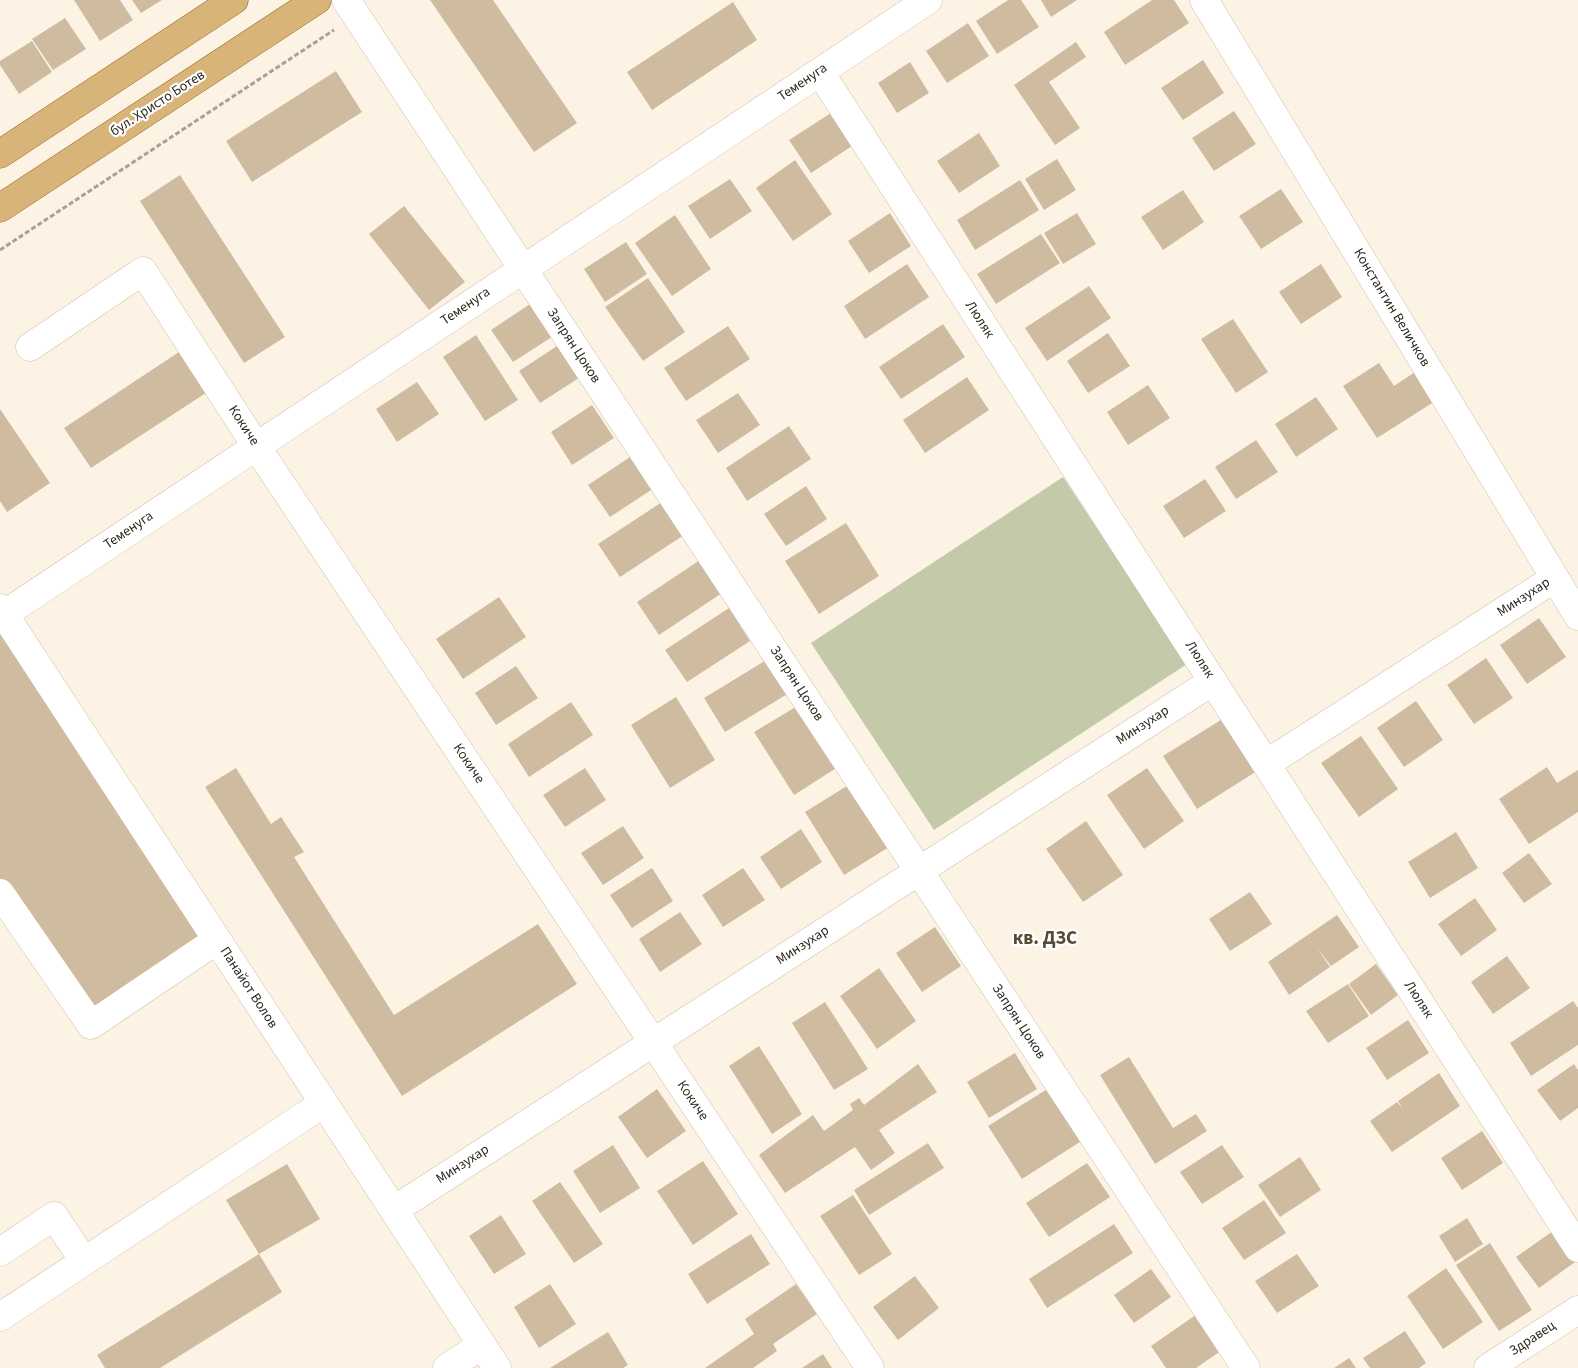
<!DOCTYPE html>
<html>
<head>
<meta charset="utf-8">
<style>
	body { margin:0 }
	canvas { display:block; background:#fdf3e4 }
</style>
</head>
<body>
<canvas width="1578" height="1368"></canvas>
<script>
const context = document.querySelector('canvas').getContext('2d');
context.lineJoin = 'round';
function fillPath(path, color) { context.fillStyle = color; context.fill(path, 'evenodd'); }
function stroke(path, color, width, dash) { context.strokeStyle = color; context.lineWidth = width; context.lineCap = dash ? 'butt' : 'round'; context.setLineDash(dash || []); context.stroke(path); }
function write(font, color, halo, rows, align = 'center') {
  context.font = font + ' "Source Sans 3",sans-serif'; context.lineWidth = 4.5; context.setLineDash([]); context.textBaseline = 'middle'; context.strokeStyle = halo; context.fillStyle = color; for (const [text, x, y, turn = 0] of rows) {
    context.save(); context.translate(x, y); context.rotate((+turn || 0) * Math.PI / 180); context.textAlign = isNaN(turn) ? turn : align; if (halo) context.strokeText(text, 0, 0); context.fillText(text, 0, 0); context.restore();
  }
}
fillPath(new Path2D(`
	M 1063,477 L 1187,664 L 934,830 L 811,643 Z`), '#c3c9a9');
fillPath(new Path2D(`
	M 74,0 L 120,0 L 133,20 L 100,41 Z
	M 132,0 L 162,0 L 141,13 Z
	M 430,0 L 493,0 L 577,123 L 534,152 Z
	M 1008,0 L 1021,0 L 1039,27 L 997,54 L 976,21 Z
	M 1041,0 L 1077,0 L 1051,17 Z
	M 1152,0 L 1174,0 L 1189,23 L 1125,65 L 1104,32 Z
	M 733,2 L 757,40 L 652,110 L 627,72 Z
	M 65,18 L 86,49 L 53,70 L 32,39 Z
	M 968,23 L 989,56 L 947,83 L 926,51 Z
	M 32,41 L 52,72 L 19,94 L 0,65 L 0,61 Z
	M 1076,42 L 1086,57 L 1049,82 L 1080,128 L 1055,145 L 1014,85 Z
	M 1203,60 L 1224,93 L 1183,120 L 1161,88 Z
	M 910,62 L 929,93 L 897,113 L 878,83 Z
	M 336,71 L 362,112 L 252,182 L 226,141 Z
	M 1234,111 L 1256,144 L 1214,171 L 1192,138 Z
	M 831,113 L 852,146 L 811,173 L 789,140 Z
	M 979,133 L 1000,166 L 959,193 L 937,161 Z
	M 1057,159 L 1076,190 L 1044,210 L 1025,179 Z
	M 795,160 L 832,214 L 793,241 L 756,188 Z
	M 180,175 L 285,337 L 244,363 L 140,201 Z
	M 730,179 L 752,211 L 710,239 L 688,206 Z
	M 1020,180 L 1039,210 L 975,250 L 957,220 Z
	M 1281,189 L 1303,222 L 1261,249 L 1239,216 Z
	M 1183,190 L 1204,222 L 1163,250 L 1141,217 Z
	M 404,206 L 465,282 L 429,310 L 369,234 Z
	M 890,213 L 911,246 L 869,273 L 848,241 Z
	M 1077,213 L 1096,244 L 1063,264 L 1044,233 Z
	M 675,215 L 711,269 L 672,296 L 635,243 Z
	M 1041,234 L 1060,263 L 996,304 L 977,274 Z
	M 626,242 L 647,274 L 605,302 L 584,269 Z
	M 907,264 L 929,297 L 865,339 L 844,306 Z
	M 1321,264 L 1342,297 L 1301,324 L 1279,292 Z
	M 648,278 L 685,332 L 643,361 L 605,307 Z
	M 1089,286 L 1111,318 L 1047,361 L 1025,328 Z
	M 533,302 L 555,335 L 513,362 L 491,330 Z
	M 1233,319 L 1268,372 L 1236,393 L 1201,339 Z
	M 943,324 L 965,357 L 901,399 L 879,367 Z
	M 728,326 L 750,359 L 686,401 L 664,368 Z
	M 1108,333 L 1130,366 L 1088,393 L 1067,361 Z
	M 476,335 L 518,400 L 485,421 L 443,357 Z
	M 560,344 L 582,376 L 540,403 L 519,371 Z
	M 185,348 L 212,389 L 91,468 L 64,428 Z
	M 1379,363 L 1394,386 L 1418,370 L 1437,400 L 1377,438 L 1343,386 Z
	M 967,377 L 989,410 L 925,453 L 903,420 Z
	M 417,382 L 439,414 L 397,442 L 376,409 Z
	M 1148,385 L 1170,418 L 1128,445 L 1107,412 Z
	M 738,393 L 760,425 L 718,453 L 696,420 Z
	M 1316,397 L 1338,429 L 1296,457 L 1275,424 Z
	M 592,405 L 614,438 L 572,465 L 551,432 Z
	M 0,409 L 50,483 L 7,512 L 0,501 Z
	M 789,426 L 811,459 L 747,501 L 726,468 Z
	M 1256,440 L 1278,472 L 1236,499 L 1215,467 Z
	M 630,457 L 651,490 L 610,517 L 588,485 Z
	M 1205,479 L 1226,511 L 1184,538 L 1163,506 Z
	M 806,486 L 827,519 L 786,546 L 764,514 Z
	M 662,502 L 684,535 L 620,577 L 598,544 Z
	M 846,523 L 879,576 L 819,614 L 785,561 Z
	M 700,560 L 722,593 L 659,635 L 637,602 Z
	M 499,597 L 526,637 L 463,679 L 436,639 Z
	M 729,608 L 750,641 L 687,682 L 665,650 Z
	M 0,617 L 217,940 L 91,1025 L 0,891 Z
	M 1539,618 L 1566,657 L 1527,684 L 1500,645 Z
	M 1486,658 L 1513,698 L 1474,724 L 1447,685 Z
	M 768,659 L 789,693 L 725,732 L 704,698 Z
	M 516,666 L 538,698 L 496,725 L 475,693 Z
	M 676,697 L 715,760 L 670,788 L 631,725 Z
	M 1416,701 L 1443,740 L 1404,767 L 1377,728 Z
	M 571,702 L 593,735 L 529,777 L 508,744 Z
	M 799,705 L 838,767 L 794,795 L 754,732 Z
	M 1224,718 L 1257,771 L 1197,809 L 1163,756 Z
	M 1361,736 L 1398,789 L 1359,817 L 1321,763 Z
	M 1547,767 L 1557,783 L 1578,770 L 1578,812 L 1529,844 L 1499,799 Z
	M 236,768 L 271,824 L 281,817 L 304,852 L 294,857 L 394,1015 L 538,924 L 577,984 L 402,1096 L 205,787 Z
	M 585,768 L 606,800 L 565,827 L 543,795 Z
	M 1147,768 L 1184,821 L 1144,849 L 1107,795 Z
	M 850,784 L 889,847 L 844,875 L 805,812 Z
	M 1086,821 L 1123,875 L 1083,902 L 1046,849 Z
	M 623,826 L 644,858 L 603,885 L 581,853 Z
	M 801,829 L 822,862 L 781,889 L 760,857 Z
	M 1456,832 L 1478,868 L 1430,898 L 1408,862 Z
	M 1529,853 L 1552,884 L 1524,903 L 1502,873 Z
	M 652,868 L 673,901 L 632,928 L 610,895 Z
	M 743,868 L 765,900 L 723,927 L 702,895 Z
	M 1250,892 L 1272,924 L 1230,951 L 1209,919 Z
	M 1475,898 L 1497,930 L 1461,956 L 1438,924 Z
	M 680,912 L 702,944 L 660,972 L 639,939 Z
	M 1337,915 L 1359,947 L 1331,966 L 1317,948 L 1330,967 L 1289,995 L 1268,962 Z
	M 935,927 L 961,966 L 922,992 L 896,953 Z
	M 1507,956 L 1530,988 L 1493,1014 L 1471,982 Z
	M 1376,964 L 1398,995 L 1371,1015 L 1349,984 Z
	M 879,968 L 916,1021 L 877,1049 L 840,996 Z
	M 1348,984 L 1369,1016 L 1328,1043 L 1306,1011 Z
	M 1573,1001 L 1578,1008 L 1578,1045 L 1531,1076 L 1510,1043 Z
	M 825,1002 L 868,1069 L 834,1090 L 792,1023 Z
	M 1408,1020 L 1429,1053 L 1387,1080 L 1366,1048 Z
	M 759,1046 L 802,1114 L 772,1134 L 729,1066 Z
	M 1015,1053 L 1037,1089 L 989,1118 L 967,1082 Z
	M 1129,1057 L 1173,1128 L 1196,1114 L 1207,1131 L 1155,1164 L 1100,1075 Z
	M 918,1064 L 937,1092 L 879,1130 L 895,1153 L 871,1170 L 855,1147 L 785,1193 L 759,1155 L 813,1115 L 824,1131 L 853,1110 L 850,1104 L 859,1098 L 864,1105 Z
	M 1574,1064 L 1578,1070 L 1578,1108 L 1560,1121 L 1537,1090 Z
	M 1439,1073 L 1460,1106 L 1392,1152 L 1370,1121 L 1397,1102 L 1403,1109 L 1398,1101 Z
	M 1049,1088 L 1083,1140 L 1022,1179 L 988,1126 Z
	M 657,1089 L 686,1131 L 647,1158 L 618,1117 Z
	M 1482,1131 L 1503,1163 L 1462,1190 L 1441,1158 Z
	M 928,1143 L 944,1168 L 869,1215 L 854,1190 Z
	M 613,1145 L 640,1188 L 600,1213 L 573,1171 Z
	M 1222,1145 L 1244,1177 L 1202,1204 L 1180,1172 Z
	M 1300,1157 L 1321,1190 L 1280,1217 L 1258,1185 Z
	M 703,1161 L 738,1214 L 693,1245 L 657,1191 Z
	M 1087,1163 L 1110,1197 L 1049,1237 L 1026,1203 Z
	M 287,1164 L 320,1219 L 259,1254 L 226,1200 Z
	M 560,1182 L 603,1244 L 574,1263 L 532,1201 Z
	M 853,1195 L 892,1254 L 859,1275 L 820,1216 Z
	M 1264,1200 L 1286,1233 L 1244,1260 L 1222,1228 Z
	M 501,1215 L 526,1254 L 494,1274 L 469,1236 Z
	M 1467,1218 L 1483,1244 L 1455,1262 L 1439,1236 Z
	M 1114,1224 L 1133,1253 L 1047,1308 L 1029,1279 Z
	M 1553,1231 L 1575,1262 L 1539,1288 L 1516,1257 Z
	M 751,1234 L 770,1264 L 707,1304 L 688,1274 Z
	M 1490,1243 L 1532,1310 L 1499,1331 L 1456,1265 Z
	M 259,1254 L 282,1292 L 160,1368 L 105,1368 L 97,1355 Z
	M 1297,1254 L 1319,1286 L 1277,1313 L 1255,1281 Z
	M 1446,1268 L 1483,1322 L 1443,1349 L 1407,1296 Z
	M 1151,1269 L 1171,1297 L 1134,1323 L 1114,1295 Z
	M 915,1276 L 939,1308 L 898,1340 L 873,1307 Z
	M 550,1284 L 576,1324 L 539,1348 L 514,1307 Z
	M 796,1284 L 817,1314 L 773,1344 L 777,1351 L 753,1368 L 705,1368 L 754,1334 L 745,1319 Z
	M 1197,1314 L 1222,1350 L 1196,1368 L 1166,1368 L 1151,1346 Z
	M 1405,1331 L 1426,1363 L 1419,1368 L 1370,1368 L 1363,1358 Z
	M 608,1332 L 628,1365 L 623,1368 L 550,1368 Z
	M 823,1354 L 832,1368 L 802,1368 Z
	M 1349,1358 L 1356,1368 L 1334,1368 Z`), '#cfbca0');
const minor = new Path2D(`
	M 346,0 L 1246,1368
	M 1204,0 L 1578,616
	M 820,72 L 1578,1248
	M 30,347 L 143,271 L 256,446 L 870,1368
	M 0,608 L 497,1368
	M 0,617 L 928,0
	M 1266,764 L 1555,578
	M 0,893 L 91,1025 L 217,940
	M 394,1210 L 1213,681
	M 0,1252 L 54,1216 L 84,1261
	M 0,1317 L 324,1103
	M 447,1368 L 482,1345
	M 1488,1368 L 1578,1310`);
const major = new Path2D(`
	M 0,154 L 234,0
	M 0,208 L 317,0`);
stroke(minor, '#d0c1a9', 29);
stroke(major, '#8c621f', 29);
stroke(new Path2D(`
	M 0,250 L 334,30`), '#a9a194', 3, [5, 2.5]);
stroke(minor, '#fff', 28);
stroke(major, '#d8b479', 28);
write('14px', '#2e281f', '#fff', [
	["Теменуга",803,83,-34],
	["бул. Христо Ботев",158,104,-33],
	["Теменуга",466,307,-34],
	["Константин Величков",1391,308,59],
	["Люляк",979,320,57],
	["Запрян Цоков",573,346,57],
	["Кокиче",243,426,57],
	["Теменуга",129,531,-34],
	["Минзухар",1524,598,-33],
	["Люляк",1199,660,57],
	["Запрян Цоков",796,684,57],
	["Минзухар",1143,726,-33],
	["Кокиче",468,764,56],
	["Минзухар",803,946,-33],
	["Панайот Волов",248,988,57],
	["Люляк",1418,1000,57],
	["Запрян Цоков",1018,1022,57],
	["Кокиче",692,1101,56],
	["Минзухар",463,1165,-33],
	["Здравец",1533,1339,-33]
]);
write('bold 19px', '#584b35', '#fff', [
	["кв. ДЗС",1045,940]
]);
</script>
</body>
</html>
